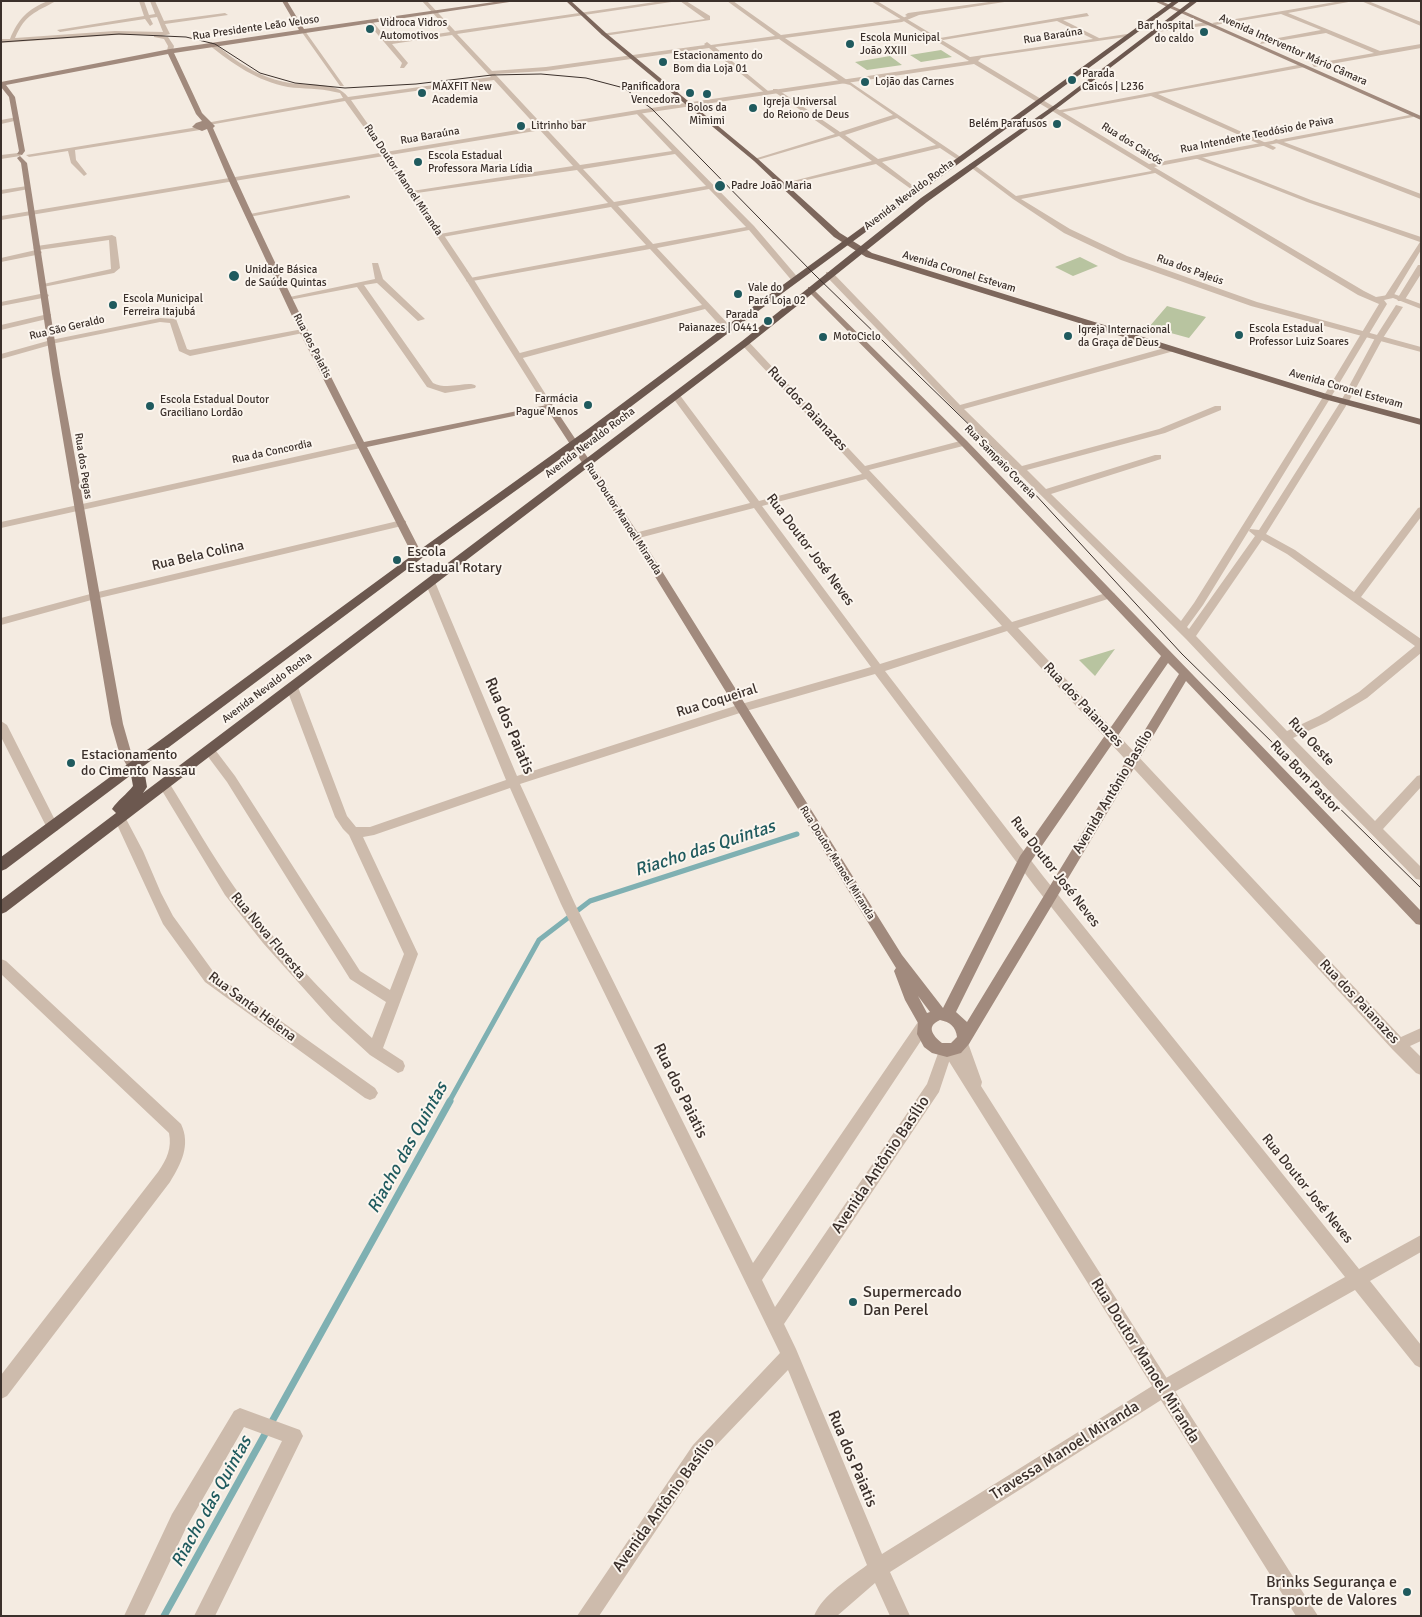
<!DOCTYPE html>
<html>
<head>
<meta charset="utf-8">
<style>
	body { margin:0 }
	#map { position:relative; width:1422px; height:1617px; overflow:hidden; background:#f4ebe1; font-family:Signika,sans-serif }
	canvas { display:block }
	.frame { position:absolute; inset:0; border:2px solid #3b302b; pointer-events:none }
</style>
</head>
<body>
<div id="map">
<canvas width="1422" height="1617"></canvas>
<div class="frame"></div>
</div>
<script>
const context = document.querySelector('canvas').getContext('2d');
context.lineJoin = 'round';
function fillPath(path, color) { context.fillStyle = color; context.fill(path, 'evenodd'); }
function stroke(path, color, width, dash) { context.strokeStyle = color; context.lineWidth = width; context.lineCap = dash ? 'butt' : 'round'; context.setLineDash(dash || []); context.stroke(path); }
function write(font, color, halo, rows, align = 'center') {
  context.font = font + ' Signika,sans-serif'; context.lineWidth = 4; context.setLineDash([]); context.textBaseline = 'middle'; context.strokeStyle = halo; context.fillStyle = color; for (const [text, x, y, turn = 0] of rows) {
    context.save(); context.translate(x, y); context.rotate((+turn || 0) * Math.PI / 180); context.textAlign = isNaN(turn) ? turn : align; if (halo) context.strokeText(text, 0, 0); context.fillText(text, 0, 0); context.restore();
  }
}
fillPath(new Path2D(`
	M 941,50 L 952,57 L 921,62 L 910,55 Z
	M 890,56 L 902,65 L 867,70 L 855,62 Z
	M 1080,257 L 1098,266 L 1073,276 L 1055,267 Z
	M 1167,306 L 1206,317 L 1189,338 L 1149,327 Z
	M 1115,649 L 1095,676 L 1079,660 Z`), '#b8c4a0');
stroke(new Path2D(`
	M 449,1102 L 539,940 L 590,901 L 797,834`), '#7fb0b2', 5);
stroke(new Path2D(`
	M 164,1616 L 450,1101`), '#7fb0b2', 7);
fillPath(new Path2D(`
	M 48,1 L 56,1 C 35,13 26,13 15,38 L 115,31 L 163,32 L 157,17 L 150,18 L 153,24 L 150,26 L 145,19 L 60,32 L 57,30 L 144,16 L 139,1 L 144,1 L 149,15 L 155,14 L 150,1 L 155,1 L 164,21 L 225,13 L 228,15 L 165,24 L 170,34 L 162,36 L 168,37 L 174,46 L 173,51 L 170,53 L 167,51 L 168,46 L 164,39 L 154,37 L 154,35 L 115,35 L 1,43 L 1,39 L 10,39 C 18,19 28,9 48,1 Z
	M 422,1 L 427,1 L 455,31 L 662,1 L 678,1 L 457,34 L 492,71 L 546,67 L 705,45 L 704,44 L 707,42 L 711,45 L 775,36 L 727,1 L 733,1 L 781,35 L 901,19 L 907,16 L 905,15 L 908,13 L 996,1 L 1011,1 L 919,15 L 902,22 L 785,38 L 962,158 L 962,160 L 958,160 L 940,148 L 882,162 L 920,191 L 921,192 L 918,194 L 876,164 L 781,186 L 781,184 L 872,161 L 839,136 L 754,161 L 754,159 L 835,134 L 773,91 L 773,89 L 777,89 L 840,132 L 893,115 L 850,85 L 842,83 L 779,39 L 715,47 L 768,91 L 766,94 L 709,48 L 546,71 L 495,74 L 580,165 L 672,151 L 635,112 L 640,111 L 754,226 L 800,280 L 793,282 L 749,230 L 657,248 L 731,327 L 731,331 L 725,331 L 705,309 L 519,359 L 516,358 L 516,354 L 702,305 L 650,249 L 467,282 L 466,280 L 470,278 L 646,245 L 611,207 L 437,238 L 436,236 L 440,234 L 608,203 L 577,170 L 410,194 L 410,192 L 412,191 L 573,166 L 494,80 L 351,100 L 389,154 L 386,156 L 384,155 L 345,101 L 209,125 L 206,123 L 343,98 L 340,93 L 335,92 C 319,88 303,89 288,87 C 257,81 233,64 209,45 L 211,42 C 219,46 226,53 233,58 C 250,70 269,80 290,83 C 308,86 337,81 348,97 L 491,77 L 452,35 L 392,44 L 408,63 L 404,68 L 400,68 L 402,63 L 367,22 L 372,21 L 389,41 L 450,32 ZM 897,118 L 936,145 L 878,159 L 845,135 ZM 675,154 L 706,186 L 614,202 L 583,169 ZM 709,189 L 746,227 L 653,244 L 618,206 Z
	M 680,1 L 686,1 L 710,16 L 710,20 L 604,36 L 601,34 L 705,19 Z
	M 1341,1 L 1354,1 L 1288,13 L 1380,51 L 1421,44 L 1421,48 L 1314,67 L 1312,64 L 1374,53 L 1326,33 L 1260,44 L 1262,41 L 1321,30 L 1281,14 L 1215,25 L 1212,23 Z
	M 1361,1 L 1368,1 L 1421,22 L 1421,26 Z
	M 1087,13 L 1089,16 L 1063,20 L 1099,38 L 1099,40 L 1095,40 L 1057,21 L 943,40 L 940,38 Z
	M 301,31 L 305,31 L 344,86 L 340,86 Z
	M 1303,64 L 1305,67 L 1158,94 L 1275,147 L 1276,148 L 1273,150 L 1151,96 L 1058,113 L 1055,111 Z
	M 17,117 L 19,118 L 19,120 L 1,124 L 1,120 Z
	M 198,127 L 200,128 L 200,130 L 75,150 L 76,160 L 87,174 L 84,176 L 71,163 L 68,151 L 29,157 L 26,155 Z
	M 1276,139 L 1421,194 L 1421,199 L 1274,142 L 1273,141 Z
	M 18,153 L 21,155 L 20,156 L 1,159 L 1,155 Z
	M 1195,156 L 1199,156 L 1311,200 L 1421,237 L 1421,250 L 1392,298 L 1386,298 L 1385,296 L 1420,242 L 1307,202 L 1195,158 Z
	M 969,164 L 973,164 L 1016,196 L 1157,170 L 1158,171 L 1155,173 L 1021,199 L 1070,229 L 1127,256 L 1257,302 L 1421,347 L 1421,352 L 1251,306 L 1121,260 L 1064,233 L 1013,199 L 969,166 Z
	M 27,186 L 30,188 L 29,189 L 1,194 L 1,190 Z
	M 348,195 L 350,196 L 350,198 L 249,217 L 245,215 Z
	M 112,235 L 116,237 L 120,268 L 114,273 L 43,287 L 39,285 L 111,269 L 109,240 L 39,250 L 42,252 L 41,254 L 1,262 L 1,258 L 36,250 L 33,248 L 37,246 Z
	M 372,263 L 378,263 L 383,279 L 425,319 L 418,321 L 377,283 L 364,285 L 433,383 C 449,391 469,380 476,386 L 475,388 L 445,393 L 427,387 L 357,287 L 289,300 L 285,298 L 375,279 Z
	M 1418,265 L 1421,265 L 1421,274 L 1404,301 L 1398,301 L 1397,299 Z
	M 826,272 L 832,272 L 960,405 L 1168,347 L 1174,347 L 1174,351 L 964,409 L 1022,466 L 1159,429 L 1215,406 L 1221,406 L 1221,410 L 1165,433 L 1027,470 L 1046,489 L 1155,455 L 1161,455 L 1161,459 L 1051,494 L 1181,621 L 1194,603 L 1323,397 L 1330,395 L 1331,397 L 1203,605 L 1187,627 L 1189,629 L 1255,536 L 1249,531 L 1250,529 L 1259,530 L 1341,401 L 1342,399 L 1348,399 L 1349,401 L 1266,534 L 1295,550 L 1354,592 L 1418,508 L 1421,507 L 1421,517 L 1361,597 L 1421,639 L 1421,653 L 1367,698 L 1327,722 L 1293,738 L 1375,821 L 1417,776 L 1421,775 L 1421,787 L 1383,829 L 1421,867 L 1421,880 L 1416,879 L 1331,793 L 1186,639 L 955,410 L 826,276 ZM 1262,540 L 1287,554 L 1415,646 L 1359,692 L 1319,716 L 1287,731 L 1196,636 Z
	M 45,293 L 49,295 L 48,297 L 1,306 L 1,302 Z
	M 48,314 L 51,314 L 51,318 L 1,330 L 1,325 Z
	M 160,318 L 176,319 L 187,349 L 190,350 L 303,329 L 307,331 L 303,333 L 190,356 L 179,351 L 170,323 L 160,322 L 51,344 L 47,342 L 51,340 Z
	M 742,341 L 748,341 L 865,466 L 964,440 L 967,441 L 967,445 L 869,470 L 1012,622 L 1106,593 L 1114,593 L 1115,595 L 1114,597 L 1018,628 L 1401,1037 L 1421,1028 L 1421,1041 L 1410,1046 L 1421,1057 L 1421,1075 L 1416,1073 L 1393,1050 L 1007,631 L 885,671 L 1043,876 L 1359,1269 L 1421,1235 L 1421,1252 L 1370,1281 L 1421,1345 L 1421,1368 L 1415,1365 L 1355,1290 L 1169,1395 L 890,1572 L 910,1616 L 890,1616 L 875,1583 L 837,1616 L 814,1616 C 823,1594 849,1579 867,1565 L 788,1370 L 705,1457 L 599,1616 L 577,1616 L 693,1445 L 780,1353 L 561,904 L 510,788 L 374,835 L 363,837 L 418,954 L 383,1048 L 403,1061 L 405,1066 L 403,1071 L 398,1073 L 370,1055 L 332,1020 L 263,943 L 225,895 L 158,784 L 160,781 L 168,781 C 190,816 211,854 235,888 C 275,942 322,994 372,1038 L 386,1002 L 350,979 L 227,782 L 203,750 L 205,747 L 213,747 L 235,776 L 360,971 L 390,990 L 404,954 L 349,835 L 343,829 L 335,817 L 286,687 L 292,683 L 298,687 L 347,816 L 356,827 L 370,827 L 506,780 L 425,582 L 426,580 L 430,579 L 435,582 L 517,776 L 738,705 L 871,667 L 754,508 L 635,539 L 630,536 L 631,534 L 750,503 L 673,398 L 673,394 L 679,394 L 759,501 L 862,474 L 742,345 ZM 866,479 L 1002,626 L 880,664 L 762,506 ZM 875,674 L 1033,884 L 1345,1277 L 1157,1383 L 882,1554 L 796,1349 L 784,1324 L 939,1092 L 953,1050 L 951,1045 L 946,1043 L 941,1045 L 927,1084 L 775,1307 L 762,1280 L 928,1030 L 930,1026 L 928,1022 L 923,1020 L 918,1022 L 753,1263 L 575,904 L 520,784 L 746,711 Z
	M 362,442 L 365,443 L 365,447 L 1,528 L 1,522 Z
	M 402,520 L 406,521 L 406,525 L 95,599 L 1,625 L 1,618 L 94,593 Z
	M 1,721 L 7,725 L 59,828 L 57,831 L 49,831 L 47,828 L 1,737 Z
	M 120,813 L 124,815 L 143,851 L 161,893 L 173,916 L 215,974 L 375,1088 L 378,1093 L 375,1098 L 370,1100 L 365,1098 L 205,982 L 163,924 L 114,818 L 116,815 Z
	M 1,959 L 6,961 L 181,1124 C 191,1145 181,1164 170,1182 L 7,1396 L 1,1399 L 1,1375 L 158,1172 C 167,1159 172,1148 169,1133 L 1,974 Z
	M 240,1408 L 300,1430 L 303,1436 L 215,1616 L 194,1616 L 282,1441 L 244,1427 L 186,1528 L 144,1616 L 124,1616 L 172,1514 L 234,1411 Z`), '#cdbbac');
fillPath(new Path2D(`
	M 871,1 L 877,1 L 970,57 L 1134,33 L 1132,36 L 981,58 L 978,61 L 1149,164 L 1415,114 L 1413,117 L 1154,167 L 1364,291 L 1376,297 L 1394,294 L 1421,304 L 1421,309 L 1393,298 L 1384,300 L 1387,304 L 1331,397 L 1324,399 L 1323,397 L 1379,304 L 1358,295 L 974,64 L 638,114 L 390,155 L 474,280 L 553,406 L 549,409 L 545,406 L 466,280 L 384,156 L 1,220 L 1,216 L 638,110 L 969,61 Z
	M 1208,22 L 1210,25 L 1157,32 L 1154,30 Z
	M 1396,305 L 1403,307 L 1383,338 L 1349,401 L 1348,403 L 1342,403 L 1341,401 L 1375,338 Z
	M 51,340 L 55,342 L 54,344 L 1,359 L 1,354 Z
	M 961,1037 L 966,1038 L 968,1043 L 982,1082 L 981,1086 L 1318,1616 L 1296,1616 L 945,1055 L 943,1050 L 945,1045 L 950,1043 L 954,1045 L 956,1038 Z`), '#cdbbac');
fillPath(new Path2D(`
	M 282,1 L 287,1 L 304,29 L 501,1 L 516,1 L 174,53 L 202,113 L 215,126 L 213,128 C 260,234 311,338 364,442 L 552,404 L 640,536 L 902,955 L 943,1008 L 1020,856 L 1161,656 L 961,445 L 808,291 L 808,287 L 811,287 L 967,441 L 1421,911 L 1421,925 L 1416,924 L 1186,681 L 969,1044 L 961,1053 L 947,1057 L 932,1053 L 924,1047 L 917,1034 L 918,1023 L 905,1000 L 894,971 L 896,968 L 630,536 L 547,409 L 367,447 L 423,556 L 422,558 L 414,558 L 299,331 L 229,181 L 207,129 L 202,131 L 192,127 L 196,123 L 202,121 L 196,114 L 168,54 L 6,85 L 15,97 L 25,151 L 22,155 L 17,154 L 19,151 L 9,97 L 1,87 L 1,82 L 170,49 L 299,30 ZM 1168,663 L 1179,674 L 967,1022 L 956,1012 L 1030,863 ZM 918,996 L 930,1012 L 927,1013 ZM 940,1020 C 950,1022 956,1027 957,1037 L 951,1043 L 942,1043 C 932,1035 926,1026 940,1020 Z
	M 1154,1 L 1161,1 L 1421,116 L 1421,120 Z
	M 20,156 L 27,163 L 60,374 L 123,724 L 131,752 L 140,768 L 134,772 L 130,771 L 119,752 L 111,724 L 52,374 L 21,163 L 17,158 Z`), '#a18a7d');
fillPath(new Path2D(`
	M 566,1 L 571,1 L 606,33 L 758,159 L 840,233 L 872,253 L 1330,395 L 1421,419 L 1421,425 L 1324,399 L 866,257 L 834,237 L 754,161 L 602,35 Z`), '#7d675c');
fillPath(new Path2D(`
	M 1173,1 L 1180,1 L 731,331 L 596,433 L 422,558 L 141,768 L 145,775 L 147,787 L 143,793 L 742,341 L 921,198 L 1056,104 L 1191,1 L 1198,1 L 1060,106 L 927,202 L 748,345 L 6,912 L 1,914 L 1,900 L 116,813 L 112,809 C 117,801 127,794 133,786 L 131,775 L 6,869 L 1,871 L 1,857 L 414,554 L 588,429 L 725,327 Z`), '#6c584f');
stroke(new Path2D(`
	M 1,42 L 119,34 L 186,37 L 215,44 L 260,73 L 295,83 L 345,88 L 416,84 L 492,75 L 541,74 L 586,78 L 624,88 L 652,109 L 815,275 L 987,442 L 1182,654 L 1421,888`), '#3b302b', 1);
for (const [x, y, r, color] of [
	[370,29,5,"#1f5a5e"],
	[1204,32,5,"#1f5a5e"],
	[850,44,5,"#1f5a5e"],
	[663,62,5,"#1f5a5e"],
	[1072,80,5,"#1f5a5e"],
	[865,82,5,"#1f5a5e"],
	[422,93,5,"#1f5a5e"],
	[690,93,5,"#1f5a5e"],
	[707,94,5,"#1f5a5e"],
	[753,108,5,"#1f5a5e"],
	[1057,124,5,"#1f5a5e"],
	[521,126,5,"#1f5a5e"],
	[418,162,5,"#1f5a5e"],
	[720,186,6,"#1f5a5e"],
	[234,276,6,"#1f5a5e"],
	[738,294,5,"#1f5a5e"],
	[113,305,5,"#1f5a5e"],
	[768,321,5,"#1f5a5e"],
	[1239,335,5,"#1f5a5e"],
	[1068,336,5,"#1f5a5e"],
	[823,337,5,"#1f5a5e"],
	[588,405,5,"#1f5a5e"],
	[150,406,5,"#1f5a5e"],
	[397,560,5,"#1f5a5e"],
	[71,763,5,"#1f5a5e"],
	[853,1302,5,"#1f5a5e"],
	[1407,1592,5,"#1f5a5e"]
]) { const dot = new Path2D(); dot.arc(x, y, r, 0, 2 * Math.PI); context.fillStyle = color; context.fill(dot); stroke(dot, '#fbf5ee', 2); }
write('11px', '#3b302b', '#fbf5ee', [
	["Vidroca Vidros",380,23],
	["Automotivos",380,36],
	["Bar hospital",1194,26,"right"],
	["do caldo",1194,39,"right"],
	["Escola Municipal",860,38],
	["João XXIII",860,51],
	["Estacionamento do",673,56],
	["Bom dia Loja 01",673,69],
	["Parada",1082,74],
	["Caicós | L236",1082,87],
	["Lojão das Carnes",875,82],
	["MAXFIT New",432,87],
	["Academia",432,100],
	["Panificadora",680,87,"right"],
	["Vencedora",680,100,"right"],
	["Igreja Universal",763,102],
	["do Reiono de Deus",763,115],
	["Bolos da",707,108,"center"],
	["Mimimi",707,121,"center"],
	["Belém Parafusos",1047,124,"right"],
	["Litrinho bar",531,126],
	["Escola Estadual",428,156],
	["Professora Maria Lídia",428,169],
	["Padre João Maria",731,186],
	["Unidade Básica",245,270],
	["de Saúde Quintas",245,283],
	["Vale do",748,288],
	["Pará Loja 02",748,301],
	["Escola Municipal",123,299],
	["Ferreira Itajubá",123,312],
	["Parada",758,315,"right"],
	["Paianazes | O441",758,328,"right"],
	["Escola Estadual",1249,329],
	["Professor Luiz Soares",1249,342],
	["Igreja Internacional",1078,330],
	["da Graça de Deus",1078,343],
	["MotoCiclo",833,337],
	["Farmácia",578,399,"right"],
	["Pague Menos",578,412,"right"],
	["Escola Estadual Doutor",160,400],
	["Graciliano Lordão",160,413]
], 'left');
write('11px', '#3b302b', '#fbf5ee', [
	["Rua Presidente Leão Veloso",256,28,-8],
	["Rua Baraúna",1053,36,-9],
	["Avenida Interventor Mário Câmara",1293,50,24],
	["Rua Intendente Teodósio de Paiva",1257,135,-11],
	["Rua Baraúna",430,136,-10],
	["Rua dos Caicós",1132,144,32],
	["Rua Doutor Manoel Miranda",403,180,56],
	["Avenida Nevaldo Rocha",909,195,-37],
	["Rua dos Pajeús",1190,270,20],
	["Avenida Coronel Estevam",959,272,17],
	["Rua São Geraldo",67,328,-13],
	["Rua dos Paiatis",312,346,63],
	["Avenida Coronel Estevam",1346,389,16],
	["Avenida Nevaldo Rocha",590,443,-37],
	["Rua da Concordia",272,452,-12],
	["Rua Sampaio Correia",1000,462,46],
	["Rua dos Pegas",83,466,81],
	["Rua Doutor Manoel Miranda",623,519,57],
	["Avenida Nevaldo Rocha",267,688,-37],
	["Rua Doutor Manoel Miranda",837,863,58]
]);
write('14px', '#3b302b', '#fbf5ee', [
	["Rua dos Paianazes",807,409,47],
	["Rua Doutor José Neves",810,550,53],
	["Rua Bela Colina",198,556,-13],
	["Rua Coqueiral",717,701,-17],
	["Rua dos Paianazes",1083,705,47],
	["Rua Oeste",1311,742,47],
	["Rua Bom Pastor",1305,777,46],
	["Avenida Antônio Basílio",1113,792,-59],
	["Rua Doutor José Neves",1055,872,52],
	["Rua Nova Floresta",268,936,50],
	["Rua dos Paianazes",1359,1002,47],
	["Rua Santa Helena",252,1007,37],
	["Rua Doutor José Neves",1307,1189,51]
]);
write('14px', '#3b302b', '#fbf5ee', [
	["Escola",407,552],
	["Estadual Rotary",407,568],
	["Estacionamento",81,755],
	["do Cimento Nassau",81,771]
], 'left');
write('16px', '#3b302b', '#fbf5ee', [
	["Rua dos Paiatis",509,726,67],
	["Rua dos Paiatis",680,1091,64],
	["Avenida Antônio Basílio",881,1165,-56],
	["Rua Doutor Manoel Miranda",1145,1361,58],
	["Travessa Manoel Miranda",1065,1451,-32],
	["Rua dos Paiatis",852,1459,67],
	["Avenida Antônio Basílio",664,1505,-54]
]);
write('16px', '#3b302b', '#fbf5ee', [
	["Supermercado",863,1293],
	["Dan Perel",863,1311],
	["Brinks Segurança e",1397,1583,"right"],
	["Transporte de Valores",1397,1601,"right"]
], 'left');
write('italic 18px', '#1f5a5e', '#fbf5ee', [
	["Riacho das Quintas",705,849,-18],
	["Riacho das Quintas",408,1148,-61],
	["Riacho das Quintas",212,1502,-61]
]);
</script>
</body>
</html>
